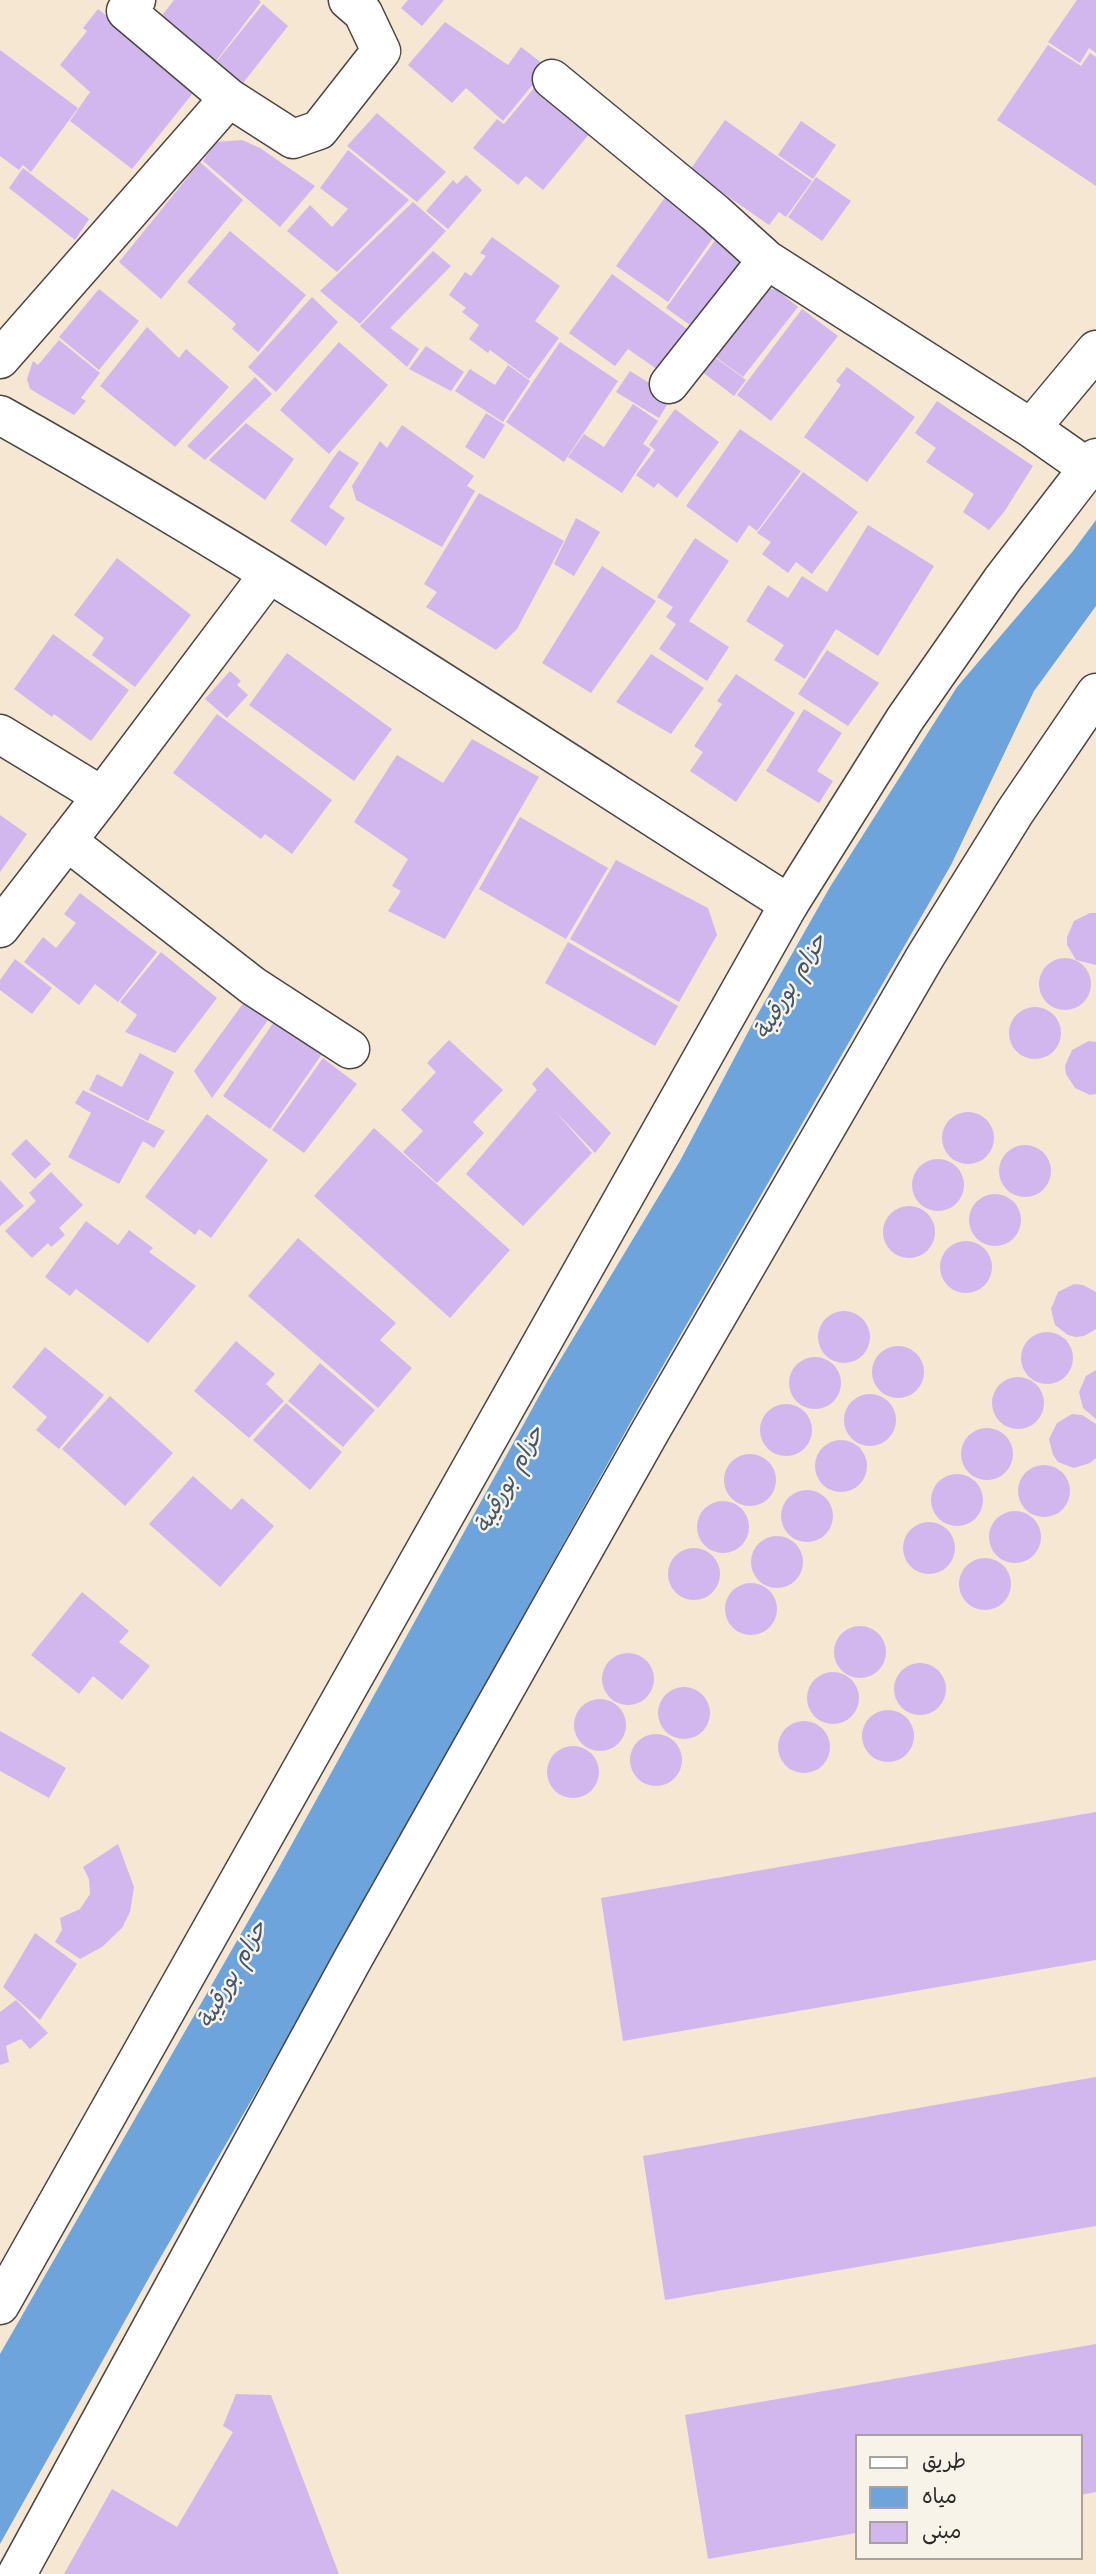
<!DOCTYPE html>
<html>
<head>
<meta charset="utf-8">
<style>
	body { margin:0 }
	#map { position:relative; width:1096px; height:2574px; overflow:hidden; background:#f6e7d2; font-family:Kalam,"Playpen Sans Arabic",sans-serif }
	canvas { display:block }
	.legend { position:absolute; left:855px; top:2434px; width:228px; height:126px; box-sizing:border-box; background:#f7f3e8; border:2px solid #a5a39c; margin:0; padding:9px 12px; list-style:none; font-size:21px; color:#2b2b2b }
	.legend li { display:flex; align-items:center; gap:14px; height:35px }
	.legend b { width:35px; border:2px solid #a5a39c }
</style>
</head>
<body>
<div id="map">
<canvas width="1096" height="2574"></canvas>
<ul class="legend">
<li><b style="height:9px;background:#fff"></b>طريق</li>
<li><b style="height:19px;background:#6ca4db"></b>مياه</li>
<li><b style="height:19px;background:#d2b6ee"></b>مبنى</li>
</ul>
</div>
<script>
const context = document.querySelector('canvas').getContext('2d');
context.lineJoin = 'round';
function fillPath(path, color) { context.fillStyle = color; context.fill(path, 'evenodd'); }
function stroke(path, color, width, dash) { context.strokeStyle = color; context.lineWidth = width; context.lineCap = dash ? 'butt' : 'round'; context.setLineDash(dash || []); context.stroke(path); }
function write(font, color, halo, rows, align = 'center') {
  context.font = font + ' Kalam,"Playpen Sans Arabic",sans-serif'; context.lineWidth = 5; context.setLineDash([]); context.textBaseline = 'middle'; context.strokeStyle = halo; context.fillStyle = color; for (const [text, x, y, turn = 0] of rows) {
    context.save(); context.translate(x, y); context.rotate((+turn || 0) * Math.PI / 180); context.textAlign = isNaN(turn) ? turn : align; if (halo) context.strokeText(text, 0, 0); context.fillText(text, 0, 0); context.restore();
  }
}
fillPath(new Path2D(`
	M 1096,520 L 1096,606 L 1034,691 L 951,865 L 638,1409 L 322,1978 L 155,2267 L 0,2544 L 0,2354 L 277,1871 L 548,1380 L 680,1161 L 755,1019 L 830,887 L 957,687 L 1073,551 Z`), '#6ca4db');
fillPath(new Path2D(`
	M 174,0 L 259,0 L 261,2 L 216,61 L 160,18 Z
	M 408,0 L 444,0 L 422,26 L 401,8 Z
	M 1077,0 L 1096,0 L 1096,53 L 1089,48 L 1080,63 L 1048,42 Z
	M 263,4 L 288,26 L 243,83 L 217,61 Z
	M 98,9 L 197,88 L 132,169 L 70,121 L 90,92 L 60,65 L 87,31 L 83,28 Z
	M 445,22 L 508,65 L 521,47 L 547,67 L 503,121 L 466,88 L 452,103 L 408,65 Z
	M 1048,45 L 1081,66 L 1090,53 L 1096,57 L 1096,186 L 997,120 Z
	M 0,50 L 78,108 L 31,172 L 23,165 L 19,170 L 0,156 Z
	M 539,82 L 594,128 L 543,190 L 526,176 L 518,185 L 473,148 L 497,119 L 504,124 Z
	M 377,113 L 446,172 L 417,202 L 347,146 Z
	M 725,120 L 812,181 L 786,217 L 779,212 L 769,225 L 690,170 Z
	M 801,121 L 836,145 L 813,179 L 778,155 Z
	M 242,140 L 260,148 L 315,186 L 280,227 L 203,161 L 216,142 Z
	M 348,150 L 409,200 L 337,272 L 287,231 L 310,205 L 332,227 L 348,209 L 320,188 Z
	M 200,162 L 243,200 L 161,299 L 119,262 Z
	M 23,168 L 89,219 L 75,240 L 9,188 Z
	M 466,175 L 482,190 L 448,229 L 426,211 L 453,180 L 457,184 Z
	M 816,177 L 851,201 L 822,241 L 788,217 Z
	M 666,196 L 717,232 L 668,302 L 616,266 Z
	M 413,202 L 446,231 L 360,324 L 320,291 Z
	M 230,231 L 306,295 L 258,352 L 232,329 L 236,324 L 187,282 Z
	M 719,235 L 754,260 L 700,332 L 666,308 Z
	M 492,237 L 560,286 L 535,321 L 559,338 L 529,379 L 490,350 L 488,353 L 469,339 L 479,325 L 462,312 L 466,308 L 449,295 L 465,272 L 471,276 L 486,256 L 480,253 Z
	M 433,251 L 451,266 L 390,328 L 419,349 L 407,367 L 360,326 Z
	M 612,274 L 691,332 L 661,372 L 628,349 L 615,366 L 569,333 Z
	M 99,289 L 139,321 L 99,370 L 59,337 Z
	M 776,289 L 798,307 L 743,377 L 713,355 L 756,290 Z
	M 312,297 L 338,322 L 276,392 L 248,367 Z
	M 802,309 L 838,336 L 771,421 L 737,395 Z
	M 147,327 L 179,358 L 186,349 L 229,387 L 175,447 L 100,386 Z
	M 59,340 L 100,373 L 81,398 L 86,401 L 74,415 L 30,389 L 27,379 L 33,361 L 38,365 Z
	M 339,342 L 388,385 L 329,454 L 280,410 Z
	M 560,342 L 618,381 L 564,462 L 506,422 Z
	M 426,346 L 464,372 L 451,391 L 409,369 Z
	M 709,353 L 746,380 L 734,396 L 697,368 Z
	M 508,365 L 530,381 L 503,422 L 455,391 L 470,369 L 495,385 Z
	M 847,367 L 915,417 L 867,482 L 804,437 L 841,385 L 836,381 Z
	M 630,371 L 672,397 L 659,418 L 616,392 Z
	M 255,377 L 272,394 L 205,460 L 187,446 Z
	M 937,401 L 1033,466 L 1004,512 L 989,530 L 963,512 L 974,494 L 926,462 L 936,448 L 915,433 Z
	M 633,404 L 658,421 L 643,444 L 651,449 L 622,493 L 568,457 L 584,434 L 604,447 Z
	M 675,409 L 719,442 L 677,498 L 658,483 L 654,488 L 636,475 L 655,450 L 649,445 Z
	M 486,413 L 505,425 L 484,459 L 465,447 Z
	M 246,423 L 294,459 L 265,500 L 209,460 Z
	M 402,425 L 474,476 L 467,486 L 475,491 L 442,547 L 356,500 L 352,486 L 380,441 L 387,448 Z
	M 740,429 L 801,471 L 757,531 L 749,525 L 737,543 L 686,506 Z
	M 339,450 L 359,463 L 329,507 L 345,518 L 326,546 L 290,521 Z
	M 803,472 L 858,512 L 812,574 L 796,562 L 788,573 L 762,554 L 771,542 L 757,533 Z
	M 479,493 L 564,541 L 517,629 L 496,650 L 426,607 L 437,592 L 424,584 Z
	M 576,518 L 600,532 L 574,576 L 554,564 Z
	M 868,525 L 934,566 L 878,656 L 836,629 L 805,679 L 774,660 L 784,645 L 746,621 L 768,585 L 788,598 L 802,576 L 827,592 Z
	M 695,538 L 729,561 L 689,621 L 729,647 L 707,681 L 659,649 L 676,624 L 666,617 L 673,607 L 657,597 Z
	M 117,558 L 191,615 L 135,687 L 92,655 L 104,638 L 74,615 Z
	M 602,566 L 656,601 L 591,693 L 542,663 Z
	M 53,634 L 129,690 L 91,741 L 54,714 L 52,717 L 14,689 Z
	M 827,650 L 879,683 L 848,726 L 798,694 Z
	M 287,653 L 392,729 L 354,781 L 249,705 Z
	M 651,654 L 704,688 L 671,734 L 616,702 Z
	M 230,671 L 241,681 L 237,685 L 248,695 L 227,718 L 205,699 Z
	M 736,674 L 795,713 L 736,802 L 690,771 L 703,752 L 694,746 L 722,704 L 717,701 Z
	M 804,709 L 842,733 L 817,771 L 833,781 L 819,803 L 766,771 Z
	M 217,714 L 332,800 L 292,854 L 265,834 L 261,839 L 173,773 Z
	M 472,739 L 539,777 L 445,939 L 388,911 L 401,891 L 392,886 L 408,859 L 354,822 L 397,755 L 443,783 Z
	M 0,815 L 27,834 L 0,872 Z
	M 520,817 L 608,868 L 566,939 L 479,889 Z
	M 616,860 L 708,908 L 717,935 L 679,1002 L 570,939 Z
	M 80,893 L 157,952 L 118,1002 L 95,984 L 79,1005 L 24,962 L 43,937 L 56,948 L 76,923 L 64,914 Z
	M 1090,913 L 1096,913 L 1096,965 L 1076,960 L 1067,945 L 1067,937 L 1074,921 Z
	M 568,942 L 678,1006 L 655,1046 L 545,983 Z
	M 161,952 L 217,998 L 175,1053 L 125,1032 L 137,1015 L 120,1002 Z
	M1039 984a26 26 0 1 1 52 0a26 26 0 1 1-52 0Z
	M 15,959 L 52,988 L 32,1014 L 0,990 L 0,980 Z
	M 247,998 L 271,1016 L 212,1098 L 194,1071 Z
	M1009 1033a26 26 0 1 1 52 0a26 26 0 1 1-52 0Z
	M 276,1019 L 324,1051 L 270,1129 L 223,1096 Z
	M 449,1040 L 503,1090 L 473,1122 L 484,1133 L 437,1183 L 403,1152 L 423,1131 L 401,1110 L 436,1072 L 427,1063 Z
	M 1089,1041 L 1096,1042 L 1096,1094 L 1090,1095 L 1075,1088 L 1066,1074 L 1065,1066 L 1072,1050 Z
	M 140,1053 L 174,1072 L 148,1121 L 89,1090 L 97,1074 L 122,1087 Z
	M 323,1058 L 357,1084 L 304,1153 L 272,1130 Z
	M 547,1067 L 611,1133 L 595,1153 L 553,1109 L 592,1153 L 523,1226 L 466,1174 L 537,1090 L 532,1084 Z
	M 83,1090 L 165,1131 L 154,1148 L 143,1141 L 119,1184 L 68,1157 L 91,1113 L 75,1103 Z
	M942 1138a26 26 0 1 1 52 0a26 26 0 1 1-52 0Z
	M 207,1114 L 268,1160 L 211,1238 L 199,1229 L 195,1235 L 145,1197 Z
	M 374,1128 L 510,1250 L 450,1318 L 314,1196 Z
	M 26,1139 L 51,1164 L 35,1179 L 11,1154 Z
	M999 1171a26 26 0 1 1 52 0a26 26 0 1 1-52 0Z
	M912 1185a26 26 0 1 1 52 0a26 26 0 1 1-52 0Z
	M 51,1172 L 83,1205 L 59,1228 L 65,1235 L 51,1247 L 48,1243 L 32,1258 L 5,1231 L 36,1201 L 29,1193 Z
	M 0,1180 L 24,1206 L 0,1226 Z
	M969 1220a26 26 0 1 1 52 0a26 26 0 1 1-52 0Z
	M883 1232a26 26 0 1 1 52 0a26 26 0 1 1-52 0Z
	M 86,1221 L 118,1245 L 129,1230 L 153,1248 L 149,1252 L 196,1286 L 148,1343 L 76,1289 L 70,1296 L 45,1277 Z
	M 298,1238 L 396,1323 L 380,1340 L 412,1368 L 378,1408 L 248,1296 Z
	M940 1267a26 26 0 1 1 52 0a26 26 0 1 1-52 0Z
	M 1074,1284 L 1083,1285 L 1096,1292 L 1096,1329 L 1084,1336 L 1076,1337 L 1068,1335 L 1055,1325 L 1051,1309 L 1058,1292 Z
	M818 1337a26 26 0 1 1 52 0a26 26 0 1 1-52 0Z
	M1021 1358a26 26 0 1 1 52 0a26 26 0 1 1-52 0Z
	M 236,1341 L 275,1374 L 266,1384 L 284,1401 L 249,1438 L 194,1391 Z
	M872 1372a26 26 0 1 1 52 0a26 26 0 1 1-52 0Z
	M 45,1347 L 104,1395 L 59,1449 L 36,1430 L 47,1417 L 12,1387 Z
	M789 1383a26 26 0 1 1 52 0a26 26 0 1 1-52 0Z
	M 320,1363 L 375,1410 L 343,1447 L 288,1401 Z
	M 1096,1370 L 1096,1419 L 1083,1408 L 1079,1392 L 1086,1376 Z
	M992 1403a26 26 0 1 1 52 0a26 26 0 1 1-52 0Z
	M844 1420a26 26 0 1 1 52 0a26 26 0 1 1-52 0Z
	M 110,1396 L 173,1453 L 125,1506 L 62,1449 Z
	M 286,1403 L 342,1452 L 310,1490 L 253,1440 Z
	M760 1430a26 26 0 1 1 52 0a26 26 0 1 1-52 0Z
	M 1072,1414 L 1082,1415 L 1096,1424 L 1096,1458 L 1090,1463 L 1074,1468 L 1058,1462 L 1053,1455 L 1049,1439 L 1057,1423 Z
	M961 1454a26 26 0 1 1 52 0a26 26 0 1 1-52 0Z
	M815 1466a26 26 0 1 1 52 0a26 26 0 1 1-52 0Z
	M724 1480a26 26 0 1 1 52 0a26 26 0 1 1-52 0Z
	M1018 1491a26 26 0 1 1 52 0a26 26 0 1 1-52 0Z
	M931 1500a26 26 0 1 1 52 0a26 26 0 1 1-52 0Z
	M 193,1476 L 231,1510 L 242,1498 L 274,1526 L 220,1587 L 149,1524 Z
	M781 1516a26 26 0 1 1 52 0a26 26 0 1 1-52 0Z
	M697 1527a26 26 0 1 1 52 0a26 26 0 1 1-52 0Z
	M989 1537a26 26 0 1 1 52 0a26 26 0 1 1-52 0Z
	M903 1548a26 26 0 1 1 52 0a26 26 0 1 1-52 0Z
	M751 1562a26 26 0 1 1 52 0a26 26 0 1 1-52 0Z
	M668 1574a26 26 0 1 1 52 0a26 26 0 1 1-52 0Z
	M959 1584a26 26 0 1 1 52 0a26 26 0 1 1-52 0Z
	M725 1609a26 26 0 1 1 52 0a26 26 0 1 1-52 0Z
	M 82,1592 L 129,1631 L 119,1642 L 150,1666 L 122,1700 L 93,1676 L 79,1694 L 31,1655 Z
	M834 1652a26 26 0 1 1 52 0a26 26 0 1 1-52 0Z
	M602 1679a26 26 0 1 1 52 0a26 26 0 1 1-52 0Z
	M894 1689a26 26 0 1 1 52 0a26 26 0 1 1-52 0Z
	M807 1698a26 26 0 1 1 52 0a26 26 0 1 1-52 0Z
	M658 1713a26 26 0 1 1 52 0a26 26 0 1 1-52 0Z
	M574 1725a26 26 0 1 1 52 0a26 26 0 1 1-52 0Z
	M862 1736a26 26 0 1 1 52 0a26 26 0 1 1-52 0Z
	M778 1747a26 26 0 1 1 52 0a26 26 0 1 1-52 0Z
	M 0,1731 L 66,1768 L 49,1798 L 0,1771 Z
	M630 1760a26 26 0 1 1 52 0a26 26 0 1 1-52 0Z
	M547 1772a26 26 0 1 1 52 0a26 26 0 1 1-52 0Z
	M 1096,1812 L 1096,1960 L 623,2041 L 601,1898 Z
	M 118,1844 L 134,1887 L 130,1912 L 122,1928 L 102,1947 L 80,1959 L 55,1942 L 62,1930 L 60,1918 L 80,1909 L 90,1894 L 89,1879 L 83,1867 Z
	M 35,1933 L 77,1964 L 40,2020 L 3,1987 Z
	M 16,2000 L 48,2033 L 30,2049 L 21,2039 L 6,2046 L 9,2062 L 0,2065 L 0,2012 Z
	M 1096,2077 L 1096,2226 L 665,2300 L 643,2156 Z
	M 1096,2344 L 1096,2492 L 1080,2495 L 1080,2436 L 856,2436 L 856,2533 L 708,2559 L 685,2415 Z
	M 236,2394 L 271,2395 L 339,2574 L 64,2574 L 112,2489 L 177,2527 L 233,2432 L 223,2426 Z`), '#d2b6ee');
const minor = new Path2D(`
	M 136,0 L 126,11 L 229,98 L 293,139 L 319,130 L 381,51 L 363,13 L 348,0
	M 552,79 L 715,213 L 767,260
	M 0,359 L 229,98
	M 669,384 L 767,260 L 1031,428 L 1088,468
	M 0,415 C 270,566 528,738 789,904
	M 1031,428 L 1096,350
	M 0,734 L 102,796
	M 67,841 L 253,986 L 350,1049
	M 0,928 L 102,796 L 269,574`);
const highway = new Path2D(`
	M 0,2305 L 789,904 L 905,719 L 1002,580 L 1096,458
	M 17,2574 L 354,1957 L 651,1430 L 925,957 L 1015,812 L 1096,693`);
stroke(minor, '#494744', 41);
stroke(highway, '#494744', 41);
stroke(minor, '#fff', 38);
stroke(highway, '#fff', 38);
write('italic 23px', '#425569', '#f7f3e8', [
	["حزام بورقيبة",793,988,-59],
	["حزام بورقيبة",512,1481,-61],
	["حزام بورقيبة",235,1976,-61]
]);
</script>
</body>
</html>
